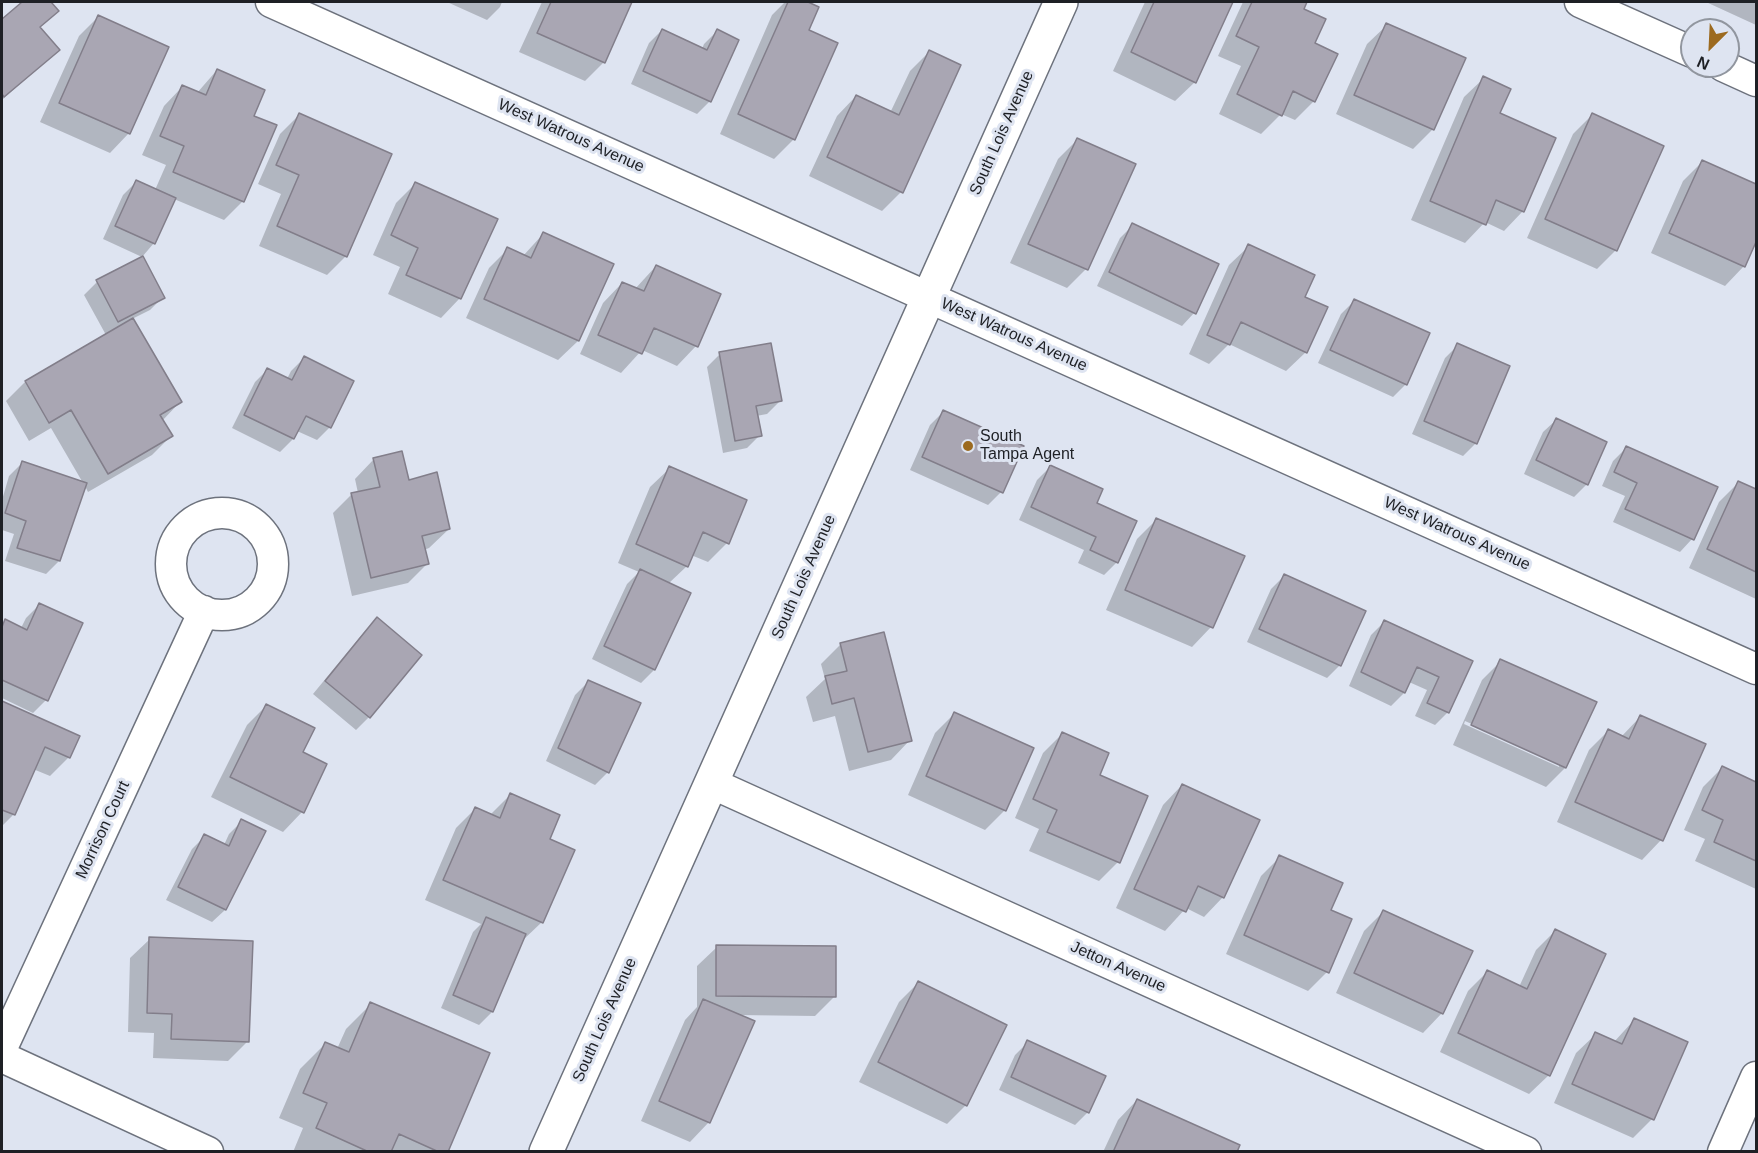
<!DOCTYPE html>
<html>
<head>
<meta charset="utf-8">
<style>
	body { margin:0 }
	#map { position:relative; width:1758px; height:1153px; overflow:hidden; background:#dee4f1; font-family:Arial,sans-serif }
	canvas { display:block }
	.frame { position:absolute; inset:0; border:3px solid #1e2025; pointer-events:none }
	.north { position:absolute; left:1680px; top:18px; width:60px; height:60px; box-sizing:border-box; background:#dee4f1; border:2px solid #91969f; border-radius:50%; rotate:204deg; font-size:16px; font-weight:700; line-height:24px; text-align:center; color:#1e2025 }
	.north::after { content:''; display:block; margin:auto; width:21px; height:27px; background:#9c6a1f; clip-path:polygon(50% 0,100% 100%,50% 72%,0 100%) }
</style>
</head>
<body>
<div id="map">
<canvas width="1758" height="1153"></canvas>
<div class="frame"></div>
<div class="north">N</div>
</div>
<script>
const context = document.querySelector('canvas').getContext('2d');
context.lineJoin = 'round';
function fillPath(path, color) { context.fillStyle = color; context.fill(path, 'evenodd'); }
function stroke(path, color, width, dash) { context.strokeStyle = color; context.lineWidth = width; context.lineCap = dash ? 'butt' : 'round'; context.setLineDash(dash || []); context.stroke(path); }
function write(font, color, halo, rows, align = 'center') {
  context.font = font + ' Arial,sans-serif'; context.lineWidth = 6; context.setLineDash([]); context.textBaseline = 'middle'; context.strokeStyle = halo; context.fillStyle = color; for (const [text, x, y, turn = 0] of rows) {
    context.save(); context.translate(x, y); context.rotate((+turn || 0) * Math.PI / 180); context.textAlign = isNaN(turn) ? turn : align; if (halo) context.strokeText(text, 0, 0); context.fillText(text, 0, 0); context.restore();
  }
}
fillPath(new Path2D(`
	M 25,2 L 49,2 L 57,11 L 39,28 L 58,50 L 2,100 L 2,21 Z
	M 447,2 L 502,2 L 500,7 L 487,20 Z
	M 542,2 L 630,2 L 604,62 L 585,81 L 519,52 Z
	M 785,2 L 804,2 L 817,7 L 807,30 L 794,139 L 774,159 L 720,134 L 772,15 Z
	M 1145,2 L 1232,2 L 1195,82 L 1175,101 L 1113,71 Z
	M 1243,2 L 1306,2 L 1302,9 L 1313,44 L 1314,101 L 1295,120 L 1281,114 L 1261,134 L 1219,114 L 1241,66 L 1218,56 Z
	M 1706,2 L 1756,2 L 1756,25 Z
	M 98,17 L 129,133 L 110,153 L 40,122 L 79,36 Z
	M 1387,25 L 1464,59 L 1433,129 L 1413,149 L 1336,114 L 1367,44 Z
	M 662,30 L 702,49 L 704,44 L 717,31 L 710,101 L 697,114 L 631,84 L 649,43 Z
	M 929,52 L 901,192 L 882,211 L 809,176 L 837,116 L 856,96 L 890,113 L 910,71 Z
	M 217,70 L 252,116 L 243,201 L 224,220 L 174,199 L 154,243 L 142,257 L 103,239 L 123,195 L 136,182 L 155,190 L 166,165 L 142,155 L 164,106 L 183,86 L 197,93 Z
	M 1484,78 L 1498,114 L 1523,211 L 1504,231 L 1485,222 L 1465,243 L 1411,220 L 1464,97 Z
	M 299,115 L 346,256 L 327,275 L 259,246 L 281,194 L 258,184 L 280,134 Z
	M 1592,115 L 1616,250 L 1597,269 L 1527,238 L 1573,134 Z
	M 1077,140 L 1086,269 L 1067,288 L 1010,263 L 1058,159 Z
	M 1702,162 L 1756,186 L 1756,238 L 1744,266 L 1725,286 L 1651,253 L 1683,181 Z
	M 415,184 L 460,298 L 441,318 L 388,294 L 400,267 L 373,255 L 396,203 Z
	M 1133,225 L 1194,313 L 1182,326 L 1097,286 L 1120,238 Z
	M 543,234 L 612,264 L 578,341 L 558,360 L 466,318 L 489,268 L 508,249 L 523,256 Z
	M 1249,246 L 1303,297 L 1306,352 L 1286,371 L 1229,344 L 1209,364 L 1189,354 L 1229,265 Z
	M 656,266 L 696,346 L 677,366 L 642,350 L 621,373 L 580,354 L 603,303 L 622,283 L 635,289 Z
	M 97,282 L 163,297 L 150,310 L 132,319 L 180,402 L 162,421 L 171,436 L 152,455 L 88,492 L 85,486 L 59,561 L 46,574 L 5,561 L 14,534 L 2,530 L 2,500 L 9,476 L 22,463 L 83,483 L 51,428 L 29,441 L 6,401 L 25,382 L 106,335 L 84,295 Z
	M 1354,301 L 1406,384 L 1393,397 L 1318,363 L 1341,314 Z
	M 1458,345 L 1476,443 L 1463,456 L 1412,434 L 1445,358 Z
	M 720,354 L 780,401 L 767,414 L 756,416 L 760,435 L 747,448 L 723,453 L 707,367 Z
	M 304,358 L 330,427 L 317,440 L 297,431 L 293,439 L 280,452 L 232,428 L 255,382 L 268,369 L 287,379 L 291,371 Z
	M 943,412 L 1001,492 L 988,505 L 910,470 L 930,425 Z
	M 1556,420 L 1587,484 L 1574,497 L 1524,474 L 1543,432 Z
	M 1626,448 L 1692,539 L 1680,552 L 1613,522 L 1625,496 L 1602,486 L 1613,461 Z
	M 374,459 L 407,481 L 449,529 L 429,548 L 424,550 L 427,564 L 408,583 L 352,596 L 333,513 L 352,494 L 358,493 L 355,479 Z
	M 1050,467 L 1095,503 L 1117,562 L 1104,575 L 1078,563 L 1084,550 L 1019,520 L 1037,480 Z
	M 670,468 L 746,501 L 727,543 L 708,562 L 691,555 L 687,566 L 668,584 L 689,594 L 654,670 L 641,683 L 592,659 L 627,584 L 639,572 L 618,563 L 650,487 Z
	M 1738,483 L 1756,491 L 1756,599 L 1689,568 L 1719,502 Z
	M 1156,520 L 1211,627 L 1192,647 L 1106,610 L 1137,539 Z
	M 1284,576 L 1340,665 L 1327,678 L 1247,642 L 1271,589 Z
	M 39,605 L 46,700 L 33,713 L 2,698 L 2,625 L 5,621 L 21,628 L 26,618 Z
	M 377,619 L 420,655 L 369,717 L 356,730 L 313,694 L 364,632 Z
	M 1384,622 L 1471,662 L 1448,712 L 1435,725 L 1415,716 L 1427,690 L 1409,682 L 1404,693 L 1391,706 L 1349,686 L 1371,635 Z
	M 840,645 L 910,740 L 891,760 L 849,771 L 835,716 L 813,722 L 806,697 L 825,679 L 821,664 Z
	M 1501,661 L 1565,768 L 1546,787 L 1453,745 L 1482,680 ZM 1465,721 L 1559,763 L 1559,767 L 1464,724 Z
	M 588,682 L 608,772 L 595,785 L 546,761 L 575,695 Z
	M 2,703 L 78,736 L 69,757 L 50,776 L 33,769 L 13,815 L 2,826 Z
	M 266,706 L 301,753 L 325,765 L 302,812 L 283,832 L 211,797 L 247,725 Z
	M 954,714 L 1005,810 L 985,830 L 908,795 L 935,733 Z
	M 1640,717 L 1704,745 L 1661,840 L 1642,860 L 1557,822 L 1589,750 L 1608,731 L 1621,737 Z
	M 1062,734 L 1098,776 L 1118,862 L 1099,881 L 1029,851 L 1039,829 L 1015,818 L 1043,753 Z
	M 1722,768 L 1756,783 L 1756,889 L 1695,861 L 1705,839 L 1684,830 L 1703,787 Z
	M 1182,785 L 1223,897 L 1204,917 L 1186,908 L 1165,931 L 1116,908 L 1163,805 Z
	M 510,795 L 548,840 L 542,922 L 522,941 L 492,1012 L 479,1025 L 441,1008 L 473,932 L 481,924 L 425,900 L 456,828 L 475,809 L 490,815 Z
	M 242,821 L 225,910 L 212,922 L 166,900 L 192,849 L 205,836 L 224,845 L 229,834 Z
	M 1280,857 L 1329,911 L 1327,972 L 1308,991 L 1226,954 L 1261,876 Z
	M 1383,912 L 1442,1013 L 1423,1033 L 1336,993 L 1364,931 Z
	M 1555,931 L 1549,1075 L 1529,1094 L 1440,1052 L 1468,991 L 1487,972 L 1519,987 L 1536,950 Z
	M 150,939 L 247,1042 L 228,1061 L 153,1058 L 154,1033 L 128,1032 L 130,958 Z
	M 717,947 L 834,997 L 815,1016 L 737,1015 L 709,1122 L 690,1142 L 641,1121 L 685,1020 L 697,1007 L 697,966 Z
	M 918,983 L 966,1105 L 947,1124 L 859,1082 L 899,1002 Z
	M 371,1004 L 447,1152 L 293,1152 L 303,1128 L 279,1118 L 300,1069 L 325,1044 L 337,1049 L 346,1029 Z
	M 1634,1020 L 1652,1119 L 1633,1138 L 1554,1103 L 1576,1053 L 1596,1034 L 1614,1042 Z
	M 1028,1042 L 1088,1112 L 1075,1125 L 999,1090 L 1015,1055 Z
	M 1137,1100 L 1235,1152 L 1103,1152 L 1118,1120 Z`), '#0003');
const building = new Path2D(`
	M 22,2 L 51,2 L 59,11 L 40,27 L 60,50 L 4,97 L 2,94 L 2,19 Z
	M 551,2 L 632,2 L 605,63 L 537,33 Z
	M 788,2 L 808,2 L 819,7 L 809,30 L 838,43 L 795,140 L 738,114 Z
	M 1154,2 L 1233,2 L 1196,83 L 1131,52 Z
	M 1252,2 L 1307,2 L 1304,9 L 1326,19 L 1315,43 L 1338,54 L 1315,102 L 1293,91 L 1282,116 L 1237,94 L 1259,47 L 1236,36 Z
	M 98,15 L 169,47 L 130,134 L 59,103 Z
	M 1386,23 L 1466,58 L 1434,130 L 1354,95 Z
	M 662,29 L 707,50 L 717,29 L 739,40 L 711,102 L 643,71 Z
	M 929,50 L 961,65 L 903,193 L 827,157 L 856,95 L 899,115 Z
	M 217,69 L 265,90 L 254,116 L 277,125 L 244,202 L 173,172 L 184,146 L 160,136 L 182,85 L 206,95 Z
	M 1483,76 L 1511,89 L 1500,113 L 1556,138 L 1524,212 L 1496,200 L 1486,225 L 1430,201 Z
	M 299,113 L 392,154 L 347,257 L 277,226 L 299,175 L 276,165 Z
	M 1592,113 L 1664,146 L 1617,251 L 1545,219 Z
	M 1077,138 L 1136,164 L 1088,270 L 1028,244 Z
	M 1702,160 L 1756,184 L 1756,242 L 1745,267 L 1669,233 Z
	M 136,180 L 176,198 L 155,244 L 115,226 Z
	M 415,182 L 498,219 L 461,299 L 406,275 L 418,248 L 391,235 Z
	M 1132,223 L 1219,264 L 1196,314 L 1109,272 Z
	M 543,232 L 614,264 L 579,341 L 484,299 L 507,247 L 531,258 Z
	M 1248,244 L 1315,275 L 1305,297 L 1328,307 L 1307,353 L 1241,322 L 1230,345 L 1207,335 Z
	M 143,256 L 165,298 L 118,322 L 96,280 Z
	M 656,265 L 721,294 L 698,347 L 654,328 L 642,354 L 598,335 L 622,282 L 644,291 Z
	M 1354,299 L 1430,333 L 1407,385 L 1330,350 Z
	M 133,318 L 182,402 L 160,415 L 173,436 L 108,474 L 71,410 L 49,423 L 25,381 Z
	M 771,343 L 782,401 L 756,406 L 762,436 L 735,441 L 719,352 Z
	M 1457,343 L 1510,366 L 1477,444 L 1424,421 Z
	M 304,356 L 354,381 L 331,428 L 306,416 L 294,439 L 244,415 L 267,368 L 292,380 Z
	M 943,410 L 1024,446 L 1003,493 L 922,457 Z
	M 1556,418 L 1607,442 L 1588,485 L 1536,460 Z
	M 1626,446 L 1718,487 L 1694,540 L 1625,509 L 1637,483 L 1614,472 Z
	M 402,451 L 409,480 L 437,472 L 450,529 L 422,536 L 429,564 L 371,578 L 351,493 L 380,487 L 373,458 Z
	M 22,461 L 87,483 L 60,561 L 17,548 L 26,521 L 5,513 Z
	M 1050,465 L 1103,489 L 1097,503 L 1137,521 L 1118,563 L 1090,550 L 1096,537 L 1031,507 Z
	M 669,466 L 747,500 L 729,544 L 703,532 L 688,567 L 636,544 Z
	M 1738,481 L 1756,489 L 1756,572 L 1707,549 Z
	M 1156,518 L 1245,556 L 1213,628 L 1125,590 Z
	M 640,569 L 691,593 L 655,670 L 604,646 Z
	M 1284,574 L 1366,611 L 1341,666 L 1259,629 Z
	M 39,603 L 83,623 L 48,701 L 2,680 L 2,627 L 5,619 L 27,630 Z
	M 377,617 L 422,655 L 370,718 L 325,681 Z
	M 1384,620 L 1473,661 L 1449,713 L 1427,703 L 1439,677 L 1417,667 L 1405,693 L 1361,672 Z
	M 884,632 L 912,741 L 868,752 L 854,698 L 832,704 L 825,676 L 847,671 L 840,643 Z
	M 1500,659 L 1597,702 L 1566,768 L 1471,725 Z
	M 588,680 L 641,703 L 609,773 L 558,748 Z
	M 2,701 L 80,736 L 70,758 L 45,747 L 15,815 L 2,810 Z
	M 266,704 L 315,728 L 303,752 L 327,764 L 304,813 L 230,777 Z
	M 954,712 L 1034,748 L 1006,811 L 926,776 Z
	M 1640,715 L 1706,744 L 1663,841 L 1575,802 L 1608,729 L 1629,739 Z
	M 1062,732 L 1109,753 L 1100,775 L 1148,796 L 1120,863 L 1047,832 L 1057,810 L 1033,799 Z
	M 1722,766 L 1756,782 L 1756,861 L 1714,842 L 1723,820 L 1702,810 Z
	M 1182,784 L 1260,820 L 1224,898 L 1198,886 L 1186,912 L 1134,889 Z
	M 510,793 L 560,815 L 550,839 L 575,850 L 543,923 L 443,880 L 475,807 L 500,818 Z
	M 241,819 L 266,831 L 226,910 L 178,887 L 204,834 L 229,846 Z
	M 1279,855 L 1343,883 L 1331,910 L 1352,919 L 1329,973 L 1244,935 Z
	M 1383,910 L 1473,951 L 1443,1014 L 1354,973 Z
	M 486,917 L 526,934 L 493,1012 L 453,995 Z
	M 1555,929 L 1606,954 L 1550,1076 L 1458,1033 L 1487,970 L 1527,989 Z
	M 149,937 L 253,941 L 249,1042 L 171,1039 L 172,1014 L 147,1013 Z
	M 716,945 L 836,946 L 836,997 L 716,996 Z
	M 918,981 L 1007,1025 L 967,1106 L 878,1062 Z
	M 703,999 L 755,1021 L 710,1123 L 659,1101 Z
	M 370,1002 L 490,1053 L 448,1152 L 439,1152 L 399,1134 L 391,1152 L 369,1152 L 316,1128 L 327,1103 L 303,1093 L 325,1042 L 349,1052 Z
	M 1634,1018 L 1688,1042 L 1654,1120 L 1572,1084 L 1595,1032 L 1622,1044 Z
	M 1027,1040 L 1106,1076 L 1089,1113 L 1011,1077 Z
	M 1137,1099 L 1240,1145 L 1237,1152 L 1113,1152 Z`);
fillPath(building, '#a9a6b3');
stroke(building, '#827e8a', 1.5);
const minor = new Path2D(`
	M 271,2 L 1756,669
	M 1580,2 L 1692,52
	M 1723,66 L 1756,81
	M171 564a51 51 0 1 1 102 0a51 51 0 1 1-102 0Z
	M 711,783 L 1526,1152
	M 2,1048 L 204,611
	M 2,1057 L 208,1152
	M 1723,1152 L 1756,1077`);
const tertiary = new Path2D(`
	M 546,1152 L 1061,2`);
stroke(minor, '#6d727d', 33);
stroke(tertiary, '#6d727d', 36);
stroke(minor, '#fff', 30);
stroke(tertiary, '#fff', 33);
for (const [x, y, r, color] of [
	[968,446,6,"#9c6a1f"]
]) { const dot = new Path2D(); dot.arc(x, y, r, 0, 2 * Math.PI); context.fillStyle = color; context.fill(dot); stroke(dot, '#dee4f1', 2); }
write('16px', '#1e2025', '#dee4f1', [
	["South Lois Avenue",1002,133,-66],
	["West Watrous Avenue",571,136,24],
	["West Watrous Avenue",1014,335,24],
	["West Watrous Avenue",1457,534,24],
	["South Lois Avenue",804,577,-66],
	["Morrison Court",103,830,-65],
	["Jetton Avenue",1118,967,24],
	["South Lois Avenue",605,1020,-66]
]);
write('16px', '#1e2025', '#dee4f1', [
	["South",980,437],
	["Tampa Agent",980,455]
], 'left');
</script>
</body>
</html>
